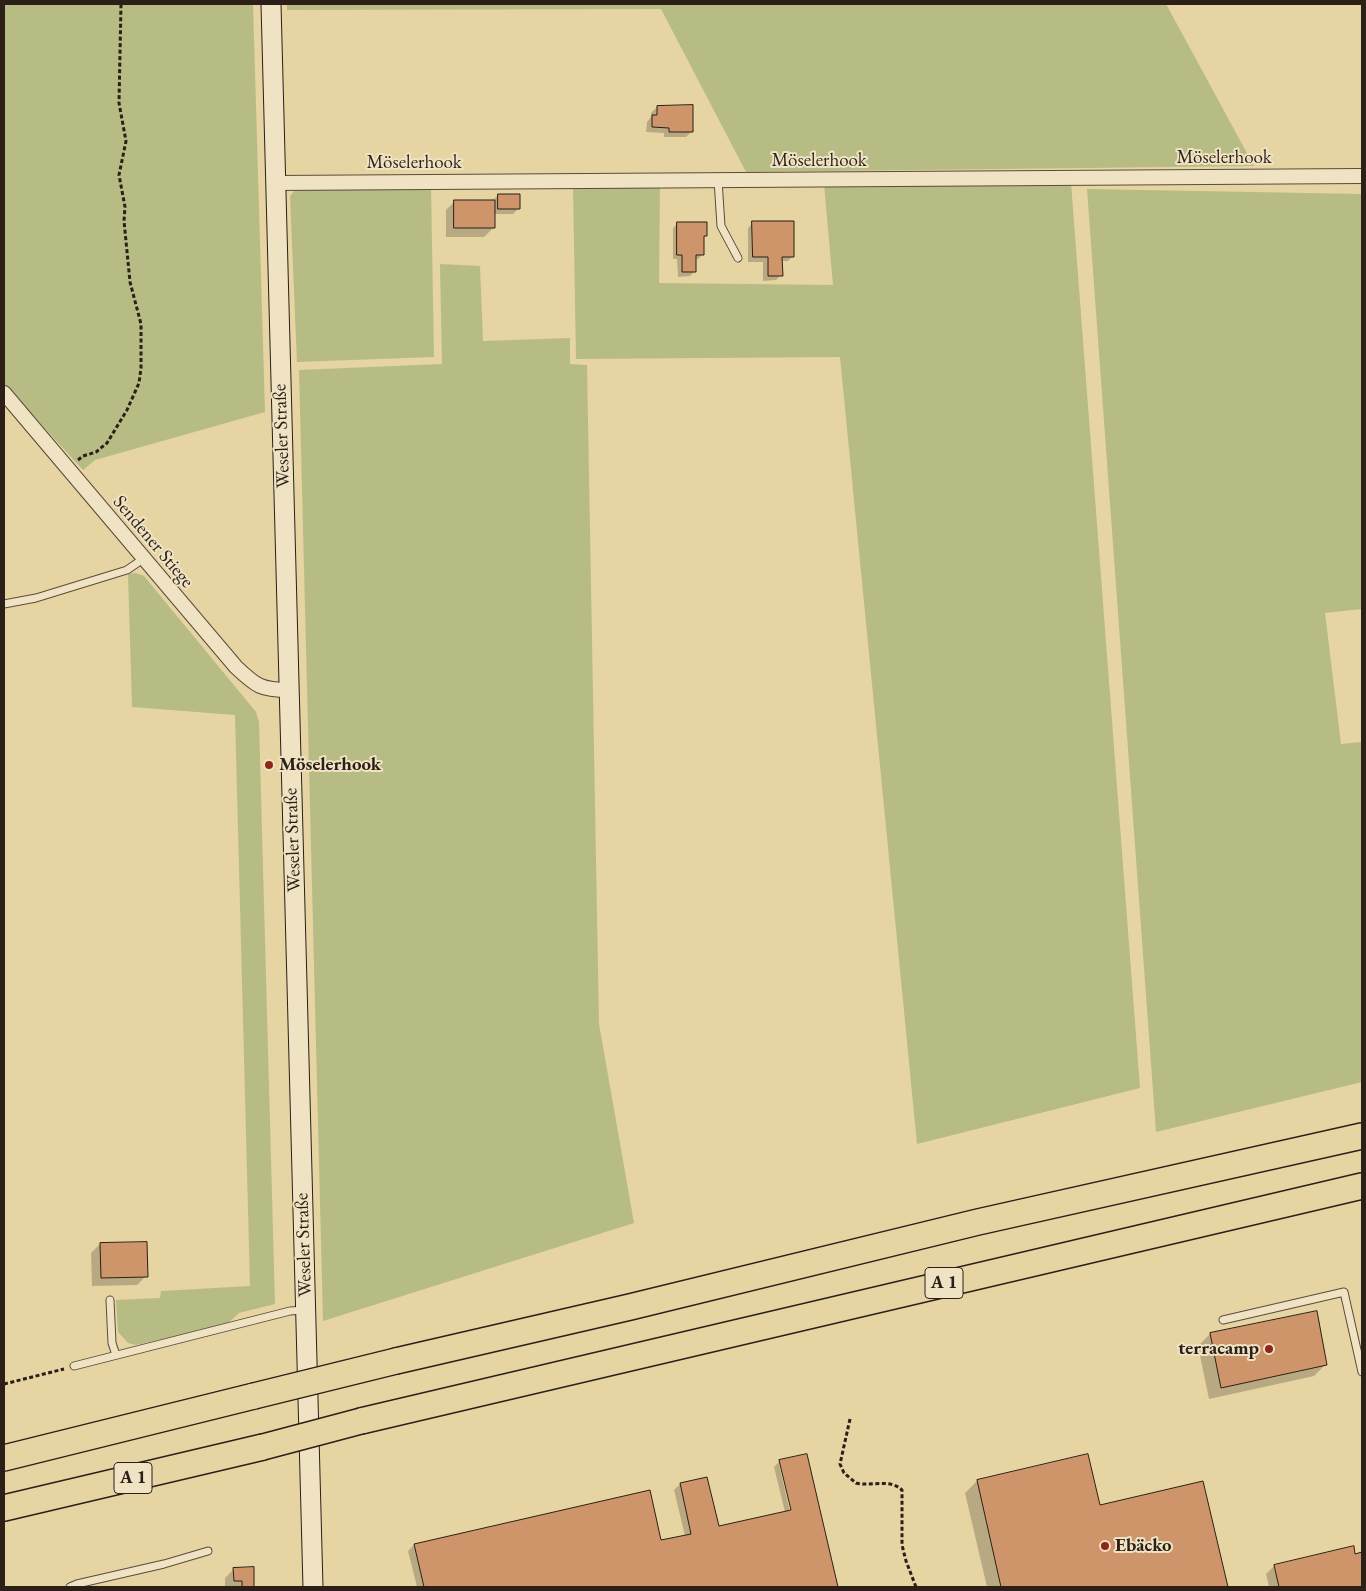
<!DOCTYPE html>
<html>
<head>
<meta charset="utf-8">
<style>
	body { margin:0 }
	#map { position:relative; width:1366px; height:1591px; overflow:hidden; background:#e6d4a3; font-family:"EB Garamond",serif }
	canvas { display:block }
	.frame { position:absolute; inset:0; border:5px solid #2b1f18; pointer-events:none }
</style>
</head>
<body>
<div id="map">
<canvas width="1366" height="1591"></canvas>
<div class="frame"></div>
</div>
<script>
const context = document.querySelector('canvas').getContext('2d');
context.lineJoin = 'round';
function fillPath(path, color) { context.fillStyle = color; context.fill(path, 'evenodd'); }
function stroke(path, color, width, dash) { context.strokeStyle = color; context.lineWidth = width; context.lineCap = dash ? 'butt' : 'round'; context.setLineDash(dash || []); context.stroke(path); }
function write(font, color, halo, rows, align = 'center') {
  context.font = font + ' "EB Garamond",serif'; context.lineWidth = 4; context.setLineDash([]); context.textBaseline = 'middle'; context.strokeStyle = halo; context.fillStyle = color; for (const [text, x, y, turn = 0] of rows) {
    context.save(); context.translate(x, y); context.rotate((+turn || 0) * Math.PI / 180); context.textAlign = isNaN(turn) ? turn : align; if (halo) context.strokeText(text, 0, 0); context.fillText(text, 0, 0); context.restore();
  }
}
fillPath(new Path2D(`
	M 4,4 L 253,4 L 265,412 L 95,460 L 83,470 L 4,384 Z
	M 287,4 L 1166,4 L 1254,166 L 746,172 L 661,9 L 287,10 Z
	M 1071,183 L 1140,1088 L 917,1144 L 840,357 L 576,359 L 573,186 L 660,185 L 659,283 L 833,285 L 824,184 Z
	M 431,187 L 434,357 L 297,362 L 290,196 L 295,190 Z
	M 1087,189 L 1362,194 L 1362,609 L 1325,613 L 1341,744 L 1362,742 L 1362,1082 L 1156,1132 Z
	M 440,264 L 480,266 L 483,341 L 570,338 L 570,364 L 587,365 L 599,1024 L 634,1223 L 323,1321 L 299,370 L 442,364 Z
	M 136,573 L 144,576 L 256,712 L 259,722 L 275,1304 L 239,1313 L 227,1324 L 136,1345 L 128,1343 L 118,1332 L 116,1300 L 160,1298 L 161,1291 L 250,1286 L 235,715 L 132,707 L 128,574 Z`), '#b7bc84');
fillPath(new Path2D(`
	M 657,107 L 692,131 L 686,137 L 664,137 L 664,133 L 646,132 L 647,122 L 651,117 L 651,113 Z
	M 498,195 L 519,208 L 513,214 L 493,214 L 493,228 L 484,237 L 446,237 L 446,210 L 455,201 L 492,201 Z
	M 678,223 L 706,235 L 703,238 L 703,254 L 698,259 L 695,259 L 695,271 L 690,276 L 678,277 L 677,259 L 673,259 L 673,228 Z
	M 753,223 L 793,256 L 788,261 L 781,261 L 781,275 L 776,280 L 763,281 L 763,262 L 748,262 L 748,228 Z
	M 100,1244 L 146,1276 L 137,1285 L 92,1286 L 91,1253 Z
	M 1210,1334 L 1326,1364 L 1314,1376 L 1209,1399 L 1198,1346 Z
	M 806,1455 L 837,1587 L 417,1587 L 408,1551 L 414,1545 L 649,1491 L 660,1541 L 685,1536 L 674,1490 L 680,1484 L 718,1528 L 785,1512 L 774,1467 L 780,1461 ZM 779,1464 L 781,1464 L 793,1516 L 791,1516 Z
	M 977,1481 L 1099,1506 L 1203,1482 L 1227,1587 L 987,1587 L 965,1493 Z
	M 1362,1554 L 1362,1587 L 1269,1587 L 1266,1574 L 1274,1566 Z
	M 253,1568 L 253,1587 L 225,1587 L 225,1578 L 234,1569 Z`), '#0003');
const building = new Path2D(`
	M 693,105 L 693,132 L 669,132 L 669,128 L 652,127 L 652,115 L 657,115 L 657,106 Z
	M 498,194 L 520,194 L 520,209 L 498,209 Z
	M 454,200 L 495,200 L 495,228 L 454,228 Z
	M 752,221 L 794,221 L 794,257 L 782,257 L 783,276 L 768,276 L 768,257 L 753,257 Z
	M 677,222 L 707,222 L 707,236 L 704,236 L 704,255 L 696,255 L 696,272 L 682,272 L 682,255 L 677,255 Z
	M 147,1242 L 148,1277 L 101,1278 L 100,1243 Z
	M 1317,1311 L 1327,1365 L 1221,1388 L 1210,1333 Z
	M 807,1454 L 838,1587 L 424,1587 L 414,1544 L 650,1490 L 661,1540 L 691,1534 L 680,1483 L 707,1477 L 719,1526 L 791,1510 L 779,1460 Z
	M 1088,1454 L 1100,1505 L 1203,1481 L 1228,1587 L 1001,1587 L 977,1480 Z
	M 1354,1546 L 1355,1554 L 1362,1552 L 1362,1587 L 1279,1587 L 1274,1565 Z
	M 254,1567 L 254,1587 L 242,1587 L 242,1581 L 234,1581 L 233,1568 Z`);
fillPath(building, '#cd9569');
stroke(building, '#2b1f18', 1);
const lane = new Path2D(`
	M 718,180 L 721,226 L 738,258
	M 4,604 L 36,598 L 127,570 L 143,559
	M 110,1300 L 112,1343 L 116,1355
	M 1223,1320 L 1344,1292 L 1362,1372
	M 74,1366 L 290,1311 L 305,1310
	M 70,1587 L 77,1584 L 164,1564 L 208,1551`);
const street = new Path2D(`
	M 275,183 L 1362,176
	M 4,393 L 236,667 C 256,686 261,690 289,690`);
const secondary = new Path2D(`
	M 271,4 L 313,1587`);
const highway = new Path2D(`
	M 396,1361 L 630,1307 L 978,1222 L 1362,1136
	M 361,1421 L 1362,1186
	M 4,1458 L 254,1396
	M 4,1508 L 263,1447`);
stroke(lane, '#5a4c3b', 9);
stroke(street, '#5a4c3b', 16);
stroke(secondary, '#2b1f18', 21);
stroke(highway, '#2b1f18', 28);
stroke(new Path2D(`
	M 78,460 L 83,456 L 96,452 L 107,443 L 127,410 L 139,383 L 141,368 L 141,324 L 130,282 L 124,221 L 125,207 L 119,175 L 126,141 L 119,103 L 121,4
	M 4,1384 L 64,1369
	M 850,1419 L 840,1464 L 844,1473 L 856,1483 C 870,1487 889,1478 902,1490 L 902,1545 L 906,1561 L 916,1587`), '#2b1f18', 3, [4, 2.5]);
stroke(lane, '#efe3c3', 7);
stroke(street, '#efe3c3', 14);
stroke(secondary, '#efe3c3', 19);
stroke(highway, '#e6d4a3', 25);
const highwayBridge = new Path2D(`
	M 254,1396 L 396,1361
	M 263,1447 L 361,1421`);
stroke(highwayBridge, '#2b1f18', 28, []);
stroke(highwayBridge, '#e6d4a3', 25);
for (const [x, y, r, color] of [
	[269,765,5,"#8f2418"],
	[1269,1349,5,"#8f2418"],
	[1105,1546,5,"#8f2418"]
]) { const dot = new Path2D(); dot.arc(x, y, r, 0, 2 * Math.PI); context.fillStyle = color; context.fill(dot); stroke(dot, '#efe3c3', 2); }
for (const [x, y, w] of [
	[944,1283,38],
	[133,1478,38]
]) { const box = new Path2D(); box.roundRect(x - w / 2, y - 15.5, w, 31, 4); context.fillStyle = '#efe3c3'; context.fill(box); stroke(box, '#2b1f18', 1); }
write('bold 18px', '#2b1f18', null, [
	["A 1",944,1283],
	["A 1",133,1478]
]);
write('19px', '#2b1f18', '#efe3c3', [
	["Möselerhook",1224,158],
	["Möselerhook",819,161],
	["Möselerhook",414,163],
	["Weseler Straße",282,436,-92],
	["Sendener Stiege",153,542,50],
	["Weseler Straße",293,840,-92],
	["Weseler Straße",304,1245,-92]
]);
write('bold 19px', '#2b1f18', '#efe3c3', [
	["Möselerhook",279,765],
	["terracamp",1259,1349,"right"],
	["Ebäcko",1115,1546]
], 'left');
</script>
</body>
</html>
